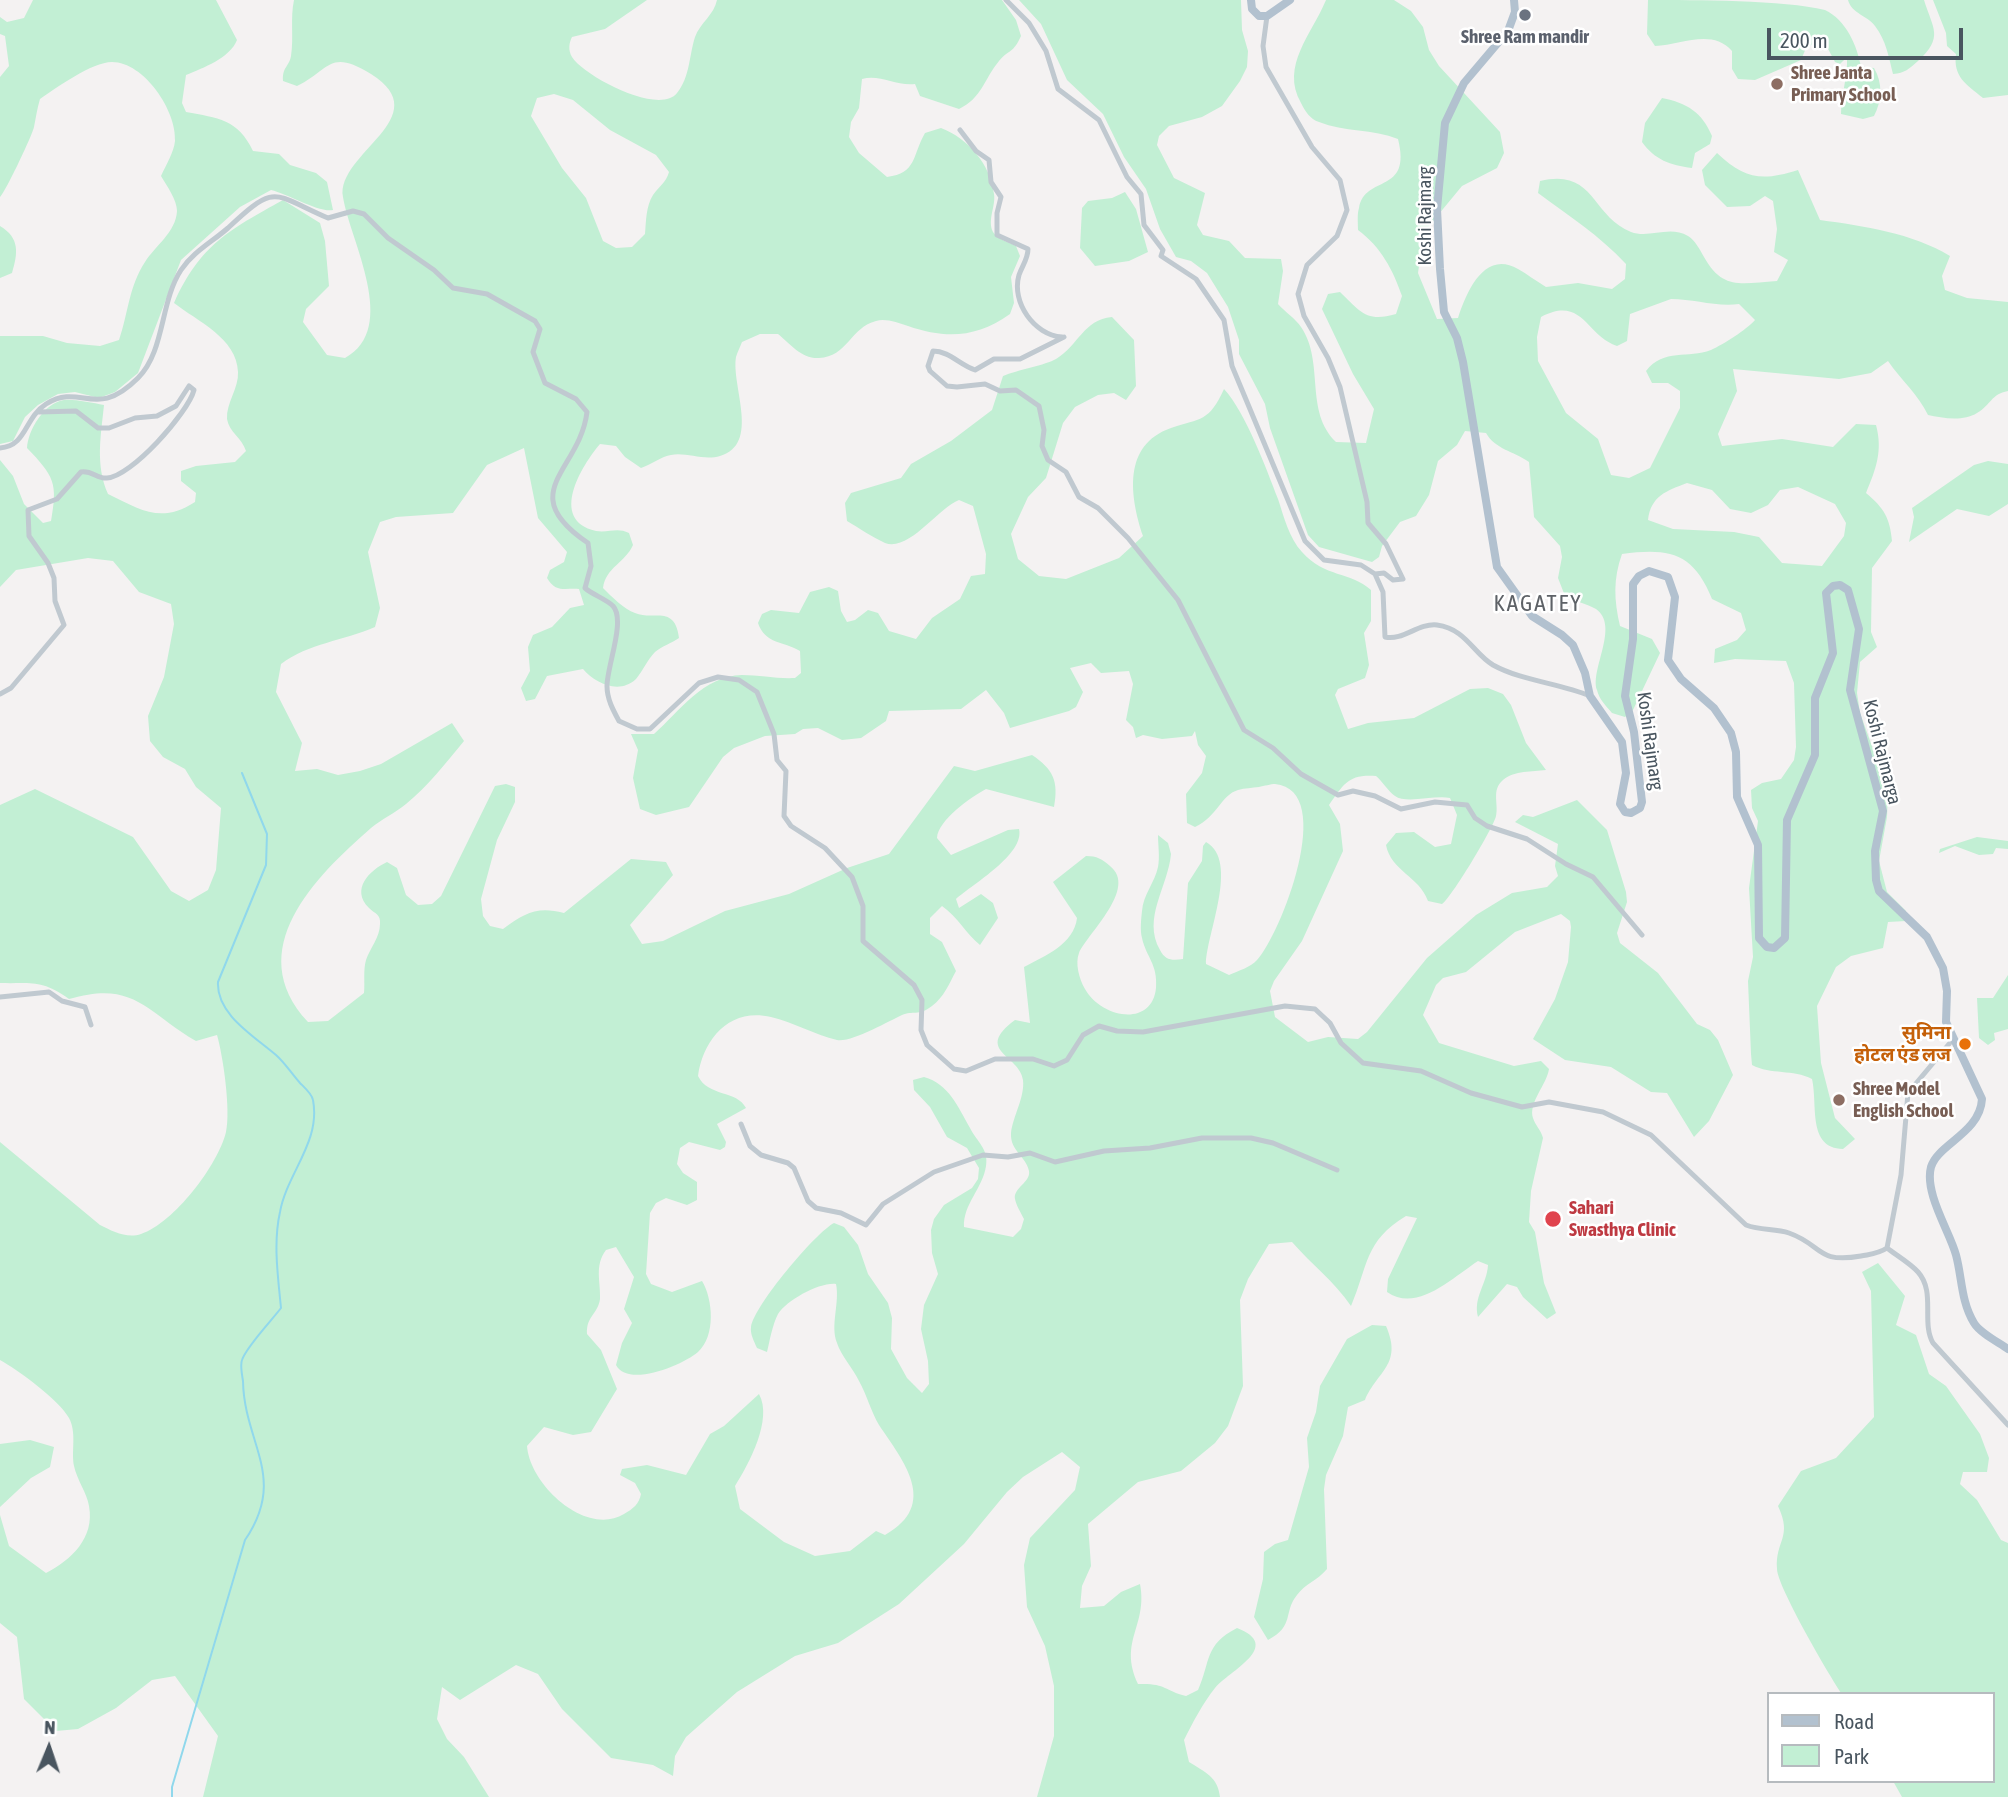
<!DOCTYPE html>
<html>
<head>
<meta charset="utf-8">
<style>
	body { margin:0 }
	#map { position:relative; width:2008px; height:1797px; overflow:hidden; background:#f4f2f2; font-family:"Asap Condensed",sans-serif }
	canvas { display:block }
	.legend { position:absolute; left:1767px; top:1692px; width:228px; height:91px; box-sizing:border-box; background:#fff; border:2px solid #b6bbbf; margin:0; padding:9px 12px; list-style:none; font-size:21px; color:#49555f }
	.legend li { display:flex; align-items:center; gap:14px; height:35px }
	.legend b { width:35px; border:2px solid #b6bbbf }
	.north { position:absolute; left:14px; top:1713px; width:70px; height:70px; -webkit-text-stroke:5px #fff; paint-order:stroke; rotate:2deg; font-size:19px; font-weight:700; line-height:28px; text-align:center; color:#49555f }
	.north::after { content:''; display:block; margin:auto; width:24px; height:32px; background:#49555f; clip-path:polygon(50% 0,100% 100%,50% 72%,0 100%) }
	.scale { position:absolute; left:1767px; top:28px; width:196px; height:32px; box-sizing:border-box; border:4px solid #49555f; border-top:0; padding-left:9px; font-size:21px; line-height:24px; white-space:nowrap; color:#49555f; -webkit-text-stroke:5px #fff; paint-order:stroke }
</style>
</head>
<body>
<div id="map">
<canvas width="2008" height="1797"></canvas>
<ul class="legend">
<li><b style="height:9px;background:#b2c1cf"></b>Road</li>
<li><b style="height:19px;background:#c2efd4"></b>Park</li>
</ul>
<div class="north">N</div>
<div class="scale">200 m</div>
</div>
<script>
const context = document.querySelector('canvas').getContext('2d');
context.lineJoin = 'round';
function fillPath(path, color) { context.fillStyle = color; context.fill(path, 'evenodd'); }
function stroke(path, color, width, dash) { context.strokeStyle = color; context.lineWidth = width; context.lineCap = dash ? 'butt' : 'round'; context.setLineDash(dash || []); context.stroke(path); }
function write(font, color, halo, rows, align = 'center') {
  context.font = font + ' "Asap Condensed","Noto Sans Devanagari",sans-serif'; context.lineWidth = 5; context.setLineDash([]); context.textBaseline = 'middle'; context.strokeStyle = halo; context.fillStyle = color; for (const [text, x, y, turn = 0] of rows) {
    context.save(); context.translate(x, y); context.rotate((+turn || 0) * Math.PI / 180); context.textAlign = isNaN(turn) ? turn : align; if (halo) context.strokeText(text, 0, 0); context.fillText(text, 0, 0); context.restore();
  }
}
fillPath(new Path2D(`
	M 33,0 L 216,0 L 237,40 C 230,58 203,68 186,75 L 182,103 L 186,112 C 218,118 238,119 253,151 L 279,154 L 290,165 L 316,173 L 327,182 L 333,210 C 319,213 288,194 271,190 L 240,207 L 181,260 L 138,373 L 115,392 L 99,398 L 75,392 L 58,394 L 38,405 L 25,417 L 13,441 L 0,444 L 0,336 L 43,336 L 67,343 L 100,346 L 119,340 C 128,314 129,286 145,262 C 155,246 176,232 177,211 C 177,200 167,186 161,176 C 166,165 174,152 175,141 C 177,111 144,62 112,62 C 92,62 56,88 40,99 C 37,109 36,117 34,127 C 32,136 4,195 0,197 L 0,77 L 9,66 L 5,36 L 0,34 L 0,17 L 7,22 L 24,18 Z
	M 294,0 L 647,0 L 605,29 L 572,37 C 569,43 568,50 572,57 C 584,76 659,116 677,93 C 690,77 689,56 695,37 C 700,23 714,15 717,0 L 1002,0 L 1016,20 L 1021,36 C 1013,54 1009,49 999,61 C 984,79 982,98 959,109 L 920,96 L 915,84 C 895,86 880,74 862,79 L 859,108 L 851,122 L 849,137 L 859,153 L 887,177 C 917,173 912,156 925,133 L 941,128 C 969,139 990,164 994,194 C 996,206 987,220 993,232 C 997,239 1010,243 1016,246 L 1020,256 L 1011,277 L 1014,303 L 1010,314 C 976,338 946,339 908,326 C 898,323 886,318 876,321 C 851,327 847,357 819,358 C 802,359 790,344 778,334 L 760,334 L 742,342 C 740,347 737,353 736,357 C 731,386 761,444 720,456 C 704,461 686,452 671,455 C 662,456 651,465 641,468 L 625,457 L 616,446 L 600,444 C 582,465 548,520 596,531 C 609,533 617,527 629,533 L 633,545 C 625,563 606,567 603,588 C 612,597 624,609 635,613 C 653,621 675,604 679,638 C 672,643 662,646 655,652 C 647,660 643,671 636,679 C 619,695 595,683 583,669 L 547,676 L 535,699 L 526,701 L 521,688 L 530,671 L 528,647 L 533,635 L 552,627 L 570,608 L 584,605 L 579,589 C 564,588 556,593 547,578 L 550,570 L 564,562 L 567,552 L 538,518 L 524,448 L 487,465 L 453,513 L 396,517 L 380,522 L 368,552 L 380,608 L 375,627 C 343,641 309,643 281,664 L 276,692 L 302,743 L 295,771 L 317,769 L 338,775 L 360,771 L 381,764 L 452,723 L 464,741 C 446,763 428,786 406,804 C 395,813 382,819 371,828 C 315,877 241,950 308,1022 L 328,1021 L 364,993 C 365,983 363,970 366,960 C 370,948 380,937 380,924 C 381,914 375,914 369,908 C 350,889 370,870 387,862 L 397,868 L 406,895 L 418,905 L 432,904 L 441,896 L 495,786 L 506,784 L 515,787 L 515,802 L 497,840 L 481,899 L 483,916 L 490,926 L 503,929 C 525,913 537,906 564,913 L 631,859 L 666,862 L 673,875 L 630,925 L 642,944 L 663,941 L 725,911 L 789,894 L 847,868 L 889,854 L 954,766 L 975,771 L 1032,755 C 1053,769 1059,781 1054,807 L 986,789 C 971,797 938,820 937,838 L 951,855 L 1008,830 L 1019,829 C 1025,854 973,884 956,899 L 959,908 L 981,894 L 993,903 L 998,918 L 980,945 C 966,934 958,917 942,906 L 930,918 L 930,934 L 942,942 L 956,971 C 949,984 944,997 932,1006 C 918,1017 913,1010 902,1015 C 889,1021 851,1043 837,1040 C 815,1035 793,1022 771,1017 C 730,1007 703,1039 698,1076 C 708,1097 737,1090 746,1108 L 717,1124 L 726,1142 L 725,1147 L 720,1150 L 689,1142 L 680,1148 L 677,1164 L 683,1173 L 697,1182 L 697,1200 L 687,1205 L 666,1198 L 656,1203 L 650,1213 L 646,1274 L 651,1284 L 672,1292 L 702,1281 C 713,1299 716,1336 698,1352 C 683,1365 628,1388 616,1365 L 622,1343 L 632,1323 L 624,1309 L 634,1277 L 616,1247 L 606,1250 C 594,1266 601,1282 600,1299 C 598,1314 586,1316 587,1334 L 601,1350 L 617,1389 L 591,1432 L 573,1435 L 544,1427 L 527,1446 C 530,1485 586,1537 624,1514 C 633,1509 639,1504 641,1494 L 635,1483 L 620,1475 L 622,1469 L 647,1465 L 686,1475 L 710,1434 L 724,1426 L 759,1394 C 773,1419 749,1464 735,1486 L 740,1509 L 784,1542 L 815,1556 L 850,1551 L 876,1531 L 885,1535 C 940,1504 903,1461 879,1425 C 871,1412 867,1395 859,1381 C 853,1368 841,1356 837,1343 C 830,1325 840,1303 836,1284 C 820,1282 787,1300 778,1314 C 772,1326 770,1340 767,1352 L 757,1348 C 754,1341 750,1334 751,1327 C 754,1306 815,1233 834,1223 L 844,1227 L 858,1245 L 868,1274 L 888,1303 L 892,1318 L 891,1349 L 907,1378 L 922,1393 L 929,1384 L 928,1361 L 921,1329 L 924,1305 L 938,1274 L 932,1253 L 931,1230 L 934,1219 L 944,1205 L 972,1188 L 978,1179 L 979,1168 L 967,1148 L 947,1137 L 930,1107 L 914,1090 L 913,1080 L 924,1077 C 949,1084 958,1107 970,1128 C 977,1142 989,1149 986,1166 C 983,1188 963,1204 964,1227 L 1013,1237 L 1021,1229 L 1024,1219 C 1021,1213 1016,1205 1015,1199 C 1013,1188 1031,1182 1029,1171 C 1026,1156 1010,1151 1011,1133 C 1013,1116 1025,1097 1023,1080 C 1020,1055 973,1051 1015,1020 L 1030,1023 L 1024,967 C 1045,956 1074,944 1077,918 L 1053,882 L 1086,856 C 1097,856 1102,859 1110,866 C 1138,888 1088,933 1079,953 C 1075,963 1079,979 1085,989 C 1101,1018 1152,1028 1156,988 C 1158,964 1146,957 1142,938 C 1140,930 1141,920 1142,911 C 1143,895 1155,882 1158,867 C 1160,857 1158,845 1158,835 L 1168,843 L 1171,854 C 1168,887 1142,918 1160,950 C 1165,960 1172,961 1183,959 L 1188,883 L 1202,861 L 1203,846 L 1206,842 C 1240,861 1206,935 1206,964 L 1229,975 C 1238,971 1251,967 1257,960 C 1280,936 1338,790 1275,784 C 1271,784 1264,786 1259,787 C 1252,788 1245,788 1238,790 C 1221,795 1217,817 1195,827 L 1187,823 L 1186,794 L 1202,773 L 1206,756 L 1198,745 L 1195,731 L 1192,736 L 1162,739 L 1143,735 L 1136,738 L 1133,727 L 1126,720 L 1133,684 L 1129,671 L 1101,673 L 1091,663 L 1070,668 L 1083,692 L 1076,707 L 1069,711 L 1010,728 L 1004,713 L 986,690 L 961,709 L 889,711 L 886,721 L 861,738 L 842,740 L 818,728 L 803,729 L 795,734 L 765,736 L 734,748 L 723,757 L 689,807 L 656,815 L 640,809 L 633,778 L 638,750 L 631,734 L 654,734 C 680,711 703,676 742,675 C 760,675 777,679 795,678 L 801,673 L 800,651 C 783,641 765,644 758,623 L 762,614 L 771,610 L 799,613 L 810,592 L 829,587 L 838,591 L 841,611 L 847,622 L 855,620 L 868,610 L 878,613 L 889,631 L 916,639 L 932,618 L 960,599 L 971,576 L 985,574 L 986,554 L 973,506 L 959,500 C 938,508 909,552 885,543 C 872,537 859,528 847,521 L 845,503 L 851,493 L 901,478 L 911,464 L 951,441 L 992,410 L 1003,376 C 1017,370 1046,365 1056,359 C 1079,345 1083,320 1112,317 L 1134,340 L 1136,386 L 1126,400 L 1114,393 L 1098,395 L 1075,407 L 1063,423 L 1046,478 L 1028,497 L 1011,534 L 1018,559 L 1039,576 L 1066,579 L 1119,558 L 1143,536 C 1130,497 1122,445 1171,428 C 1201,418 1209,422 1224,389 C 1246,413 1266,468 1278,499 C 1284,517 1289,538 1302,552 C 1325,578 1350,571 1371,590 L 1371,621 L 1364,633 L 1369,665 L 1365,678 L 1338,689 L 1335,695 L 1348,729 L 1368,723 L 1414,718 L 1470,689 L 1488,688 L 1503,694 L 1511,705 L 1526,743 L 1546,770 C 1532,772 1515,770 1503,780 C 1491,790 1499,804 1496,816 C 1494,827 1450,900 1442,904 L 1428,901 C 1419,876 1391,871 1386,845 L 1396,833 L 1414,832 L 1435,847 L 1451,844 L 1457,815 L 1450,798 C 1434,795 1406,804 1395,796 C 1388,791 1382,781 1376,776 C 1348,774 1344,784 1329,805 L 1340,824 L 1343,851 L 1302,941 L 1274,981 L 1270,991 L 1275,1017 L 1308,1042 L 1328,1037 L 1358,1039 L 1367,1032 L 1427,958 L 1476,915 L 1512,893 L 1547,887 L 1558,876 L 1555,866 L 1558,844 L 1515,822 L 1523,815 L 1533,817 L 1577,800 L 1607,830 L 1626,892 L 1627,902 L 1617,933 L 1620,943 L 1658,973 L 1697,1024 L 1710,1030 L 1718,1040 L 1733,1075 L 1709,1121 L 1694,1137 L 1667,1093 L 1651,1092 L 1611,1067 L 1565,1060 L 1533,1039 L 1555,999 L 1568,962 L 1571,927 L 1570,921 L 1561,914 L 1515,932 L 1466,972 L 1443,978 L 1436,985 L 1423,1015 L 1439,1043 L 1514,1066 L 1541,1061 L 1549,1069 C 1547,1084 1528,1103 1533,1118 C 1535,1125 1541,1130 1543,1138 L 1531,1191 L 1529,1222 L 1535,1232 L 1544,1283 L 1556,1313 L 1547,1319 L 1523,1297 L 1517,1287 L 1507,1284 L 1478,1317 C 1473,1297 1487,1284 1488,1265 L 1478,1261 C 1452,1278 1417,1313 1387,1292 L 1388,1279 L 1417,1218 L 1406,1216 C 1364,1241 1368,1267 1351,1306 C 1334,1281 1312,1265 1292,1242 L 1269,1244 L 1248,1279 L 1240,1300 L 1243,1386 L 1228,1426 L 1215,1443 L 1181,1471 L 1138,1482 L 1088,1524 L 1091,1566 L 1082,1586 L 1080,1608 L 1104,1606 L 1121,1592 L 1140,1584 C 1148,1626 1118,1641 1138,1684 C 1166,1683 1163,1690 1186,1696 L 1198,1690 C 1211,1661 1204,1645 1237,1628 C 1284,1646 1229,1671 1215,1688 C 1203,1703 1193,1722 1184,1740 L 1189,1762 C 1205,1772 1218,1777 1220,1797 L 1037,1797 L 1054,1736 L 1054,1686 L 1045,1646 L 1027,1607 L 1024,1565 L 1030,1538 L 1075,1490 L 1080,1467 L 1062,1452 L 1023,1477 L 1007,1492 L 964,1544 L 899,1604 L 838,1643 L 795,1656 L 737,1692 L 686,1737 L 675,1756 L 673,1776 L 653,1765 L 611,1758 L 562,1709 L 538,1674 L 516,1665 L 460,1700 L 442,1687 L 437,1719 L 447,1739 L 464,1757 L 489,1797 L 203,1797 L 218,1736 L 175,1676 L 152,1680 L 116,1708 L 78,1729 L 56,1731 L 24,1699 L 17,1637 L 0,1623 L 0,1515 L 9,1546 L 46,1573 C 71,1560 95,1538 89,1506 C 87,1493 77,1480 74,1466 C 71,1451 77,1433 69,1418 C 60,1401 17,1369 0,1360 L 0,1142 L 100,1225 C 112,1231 127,1239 141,1234 C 174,1223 218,1165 226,1132 C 231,1110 223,1056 217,1035 L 196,1041 C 145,1011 134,980 69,999 C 41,979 31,984 0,983 L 0,805 L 35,789 L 133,837 L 171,891 L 189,901 L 208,890 L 216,870 L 221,808 L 196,787 L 185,769 L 163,757 L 150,741 L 148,716 L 164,677 L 174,624 L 171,604 L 139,592 L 113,561 L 88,558 L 16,570 L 0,587 L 0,460 L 13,476 L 24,504 L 43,523 L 51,521 C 58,483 54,476 27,448 C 28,430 44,403 64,400 C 75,399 92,403 104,405 C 101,435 95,465 108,494 C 141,510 161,524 195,502 L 196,493 L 181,481 L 181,471 L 196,466 L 235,462 L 246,451 C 242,438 229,432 227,419 C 226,403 239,388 238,372 C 237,338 197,321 174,303 C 200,245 229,230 283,200 L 320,223 L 325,241 L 329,286 L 306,309 L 303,322 L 327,355 L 345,358 C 400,328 350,241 343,197 C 336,153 439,117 371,74 C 329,48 330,70 297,86 L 283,81 C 282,67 289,67 291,56 C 294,37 290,19 294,0 ZM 554,94 L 573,100 L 610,130 L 656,155 L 669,172 C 666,183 659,186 653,195 C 646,206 646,221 645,234 L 632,247 L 616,248 L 603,241 L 586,198 L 562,168 L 531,116 L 537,98 Z
	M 1019,0 L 1241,0 L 1242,30 L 1248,51 L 1247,67 L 1240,81 L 1222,106 L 1202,117 L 1169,126 L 1159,136 L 1157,145 L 1174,178 L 1205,193 L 1197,225 L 1203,235 L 1229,241 L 1245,258 L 1281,259 L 1283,271 L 1278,304 C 1285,312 1296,319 1301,327 C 1325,362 1304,411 1336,442 L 1366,443 L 1374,409 L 1353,374 L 1322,309 L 1328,294 L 1340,292 C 1360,311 1366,323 1396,314 L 1402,296 C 1393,270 1381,247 1358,230 C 1358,223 1357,214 1359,208 C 1365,174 1412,195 1398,139 C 1373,129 1344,132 1319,122 C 1310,119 1305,111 1301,103 C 1280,66 1312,34 1326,0 L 1394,0 L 1411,11 L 1423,27 L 1429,50 L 1439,66 L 1500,132 L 1504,153 L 1497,168 L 1462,186 L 1424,232 L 1418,273 L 1437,319 L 1458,318 C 1466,293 1484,249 1518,269 C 1527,274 1536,281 1546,287 L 1578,283 L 1612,289 L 1625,279 L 1626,264 C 1599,235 1569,216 1538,193 L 1540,181 C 1595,168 1591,216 1631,232 C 1649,239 1669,225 1688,236 C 1695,240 1700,250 1704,257 C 1723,291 1742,283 1777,281 L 1788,260 L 1774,252 L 1777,229 L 1773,201 L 1765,196 L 1750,206 L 1727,207 L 1705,185 L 1702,170 L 1717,153 C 1745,180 1763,181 1798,170 L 1820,220 C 1864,226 1912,233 1950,256 L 1942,276 L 1945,290 L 1967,298 L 2008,302 L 2008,391 C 1991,394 1991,405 1977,413 C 1963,422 1942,418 1928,415 C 1918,394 1901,380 1888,361 L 1871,373 L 1839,379 L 1733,369 L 1737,391 L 1718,434 L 1722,446 L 1782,439 L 1833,447 L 1856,424 L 1876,425 C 1883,451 1876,469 1866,493 C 1884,508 1890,518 1892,541 L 1872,568 L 1871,632 L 1877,647 L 1860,662 L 1857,693 L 1860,713 L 1888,791 L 1887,817 L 1879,861 L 1887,892 L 1906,911 L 1906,921 L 1888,922 L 1883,948 L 1851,956 L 1836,967 L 1817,1006 L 1821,1063 L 1835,1118 L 1855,1139 L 1843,1149 C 1807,1148 1818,1105 1812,1079 C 1793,1069 1771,1075 1752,1065 L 1751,1054 L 1748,981 L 1753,957 L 1749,888 L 1758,821 L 1752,808 L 1751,790 L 1762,783 L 1781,779 L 1794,760 L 1796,747 L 1794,683 L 1786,661 L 1735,659 L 1714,663 L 1715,649 L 1737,640 L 1746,630 L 1741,613 L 1712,599 C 1693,552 1669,548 1622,554 C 1613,579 1614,600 1620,626 L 1652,639 L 1660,653 L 1633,710 L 1625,717 L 1612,713 C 1606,706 1599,699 1597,690 C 1590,669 1620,626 1596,609 C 1587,604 1574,601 1565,596 L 1558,578 L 1562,557 L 1560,546 L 1534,517 L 1529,462 C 1513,451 1495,449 1486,433 L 1465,431 L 1457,445 L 1438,461 L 1429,495 L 1416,516 L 1400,522 L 1382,546 L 1379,557 L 1372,562 L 1319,547 L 1308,535 L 1270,428 L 1265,404 L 1239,354 L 1239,340 L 1228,307 L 1207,273 L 1191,261 L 1176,257 L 1160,229 L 1146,189 L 1124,157 L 1103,114 L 1067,80 L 1041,24 ZM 1671,299 C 1694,299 1716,307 1739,304 L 1755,320 C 1746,330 1724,344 1711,350 C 1688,359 1664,348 1646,371 L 1652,383 L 1668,383 L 1680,391 L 1680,408 L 1650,468 L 1629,478 L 1611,475 L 1598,439 L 1566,413 L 1538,361 L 1537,337 L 1541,317 C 1583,295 1586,336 1617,346 L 1627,341 L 1630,314 ZM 1687,483 L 1712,490 L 1730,509 L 1751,513 L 1768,505 L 1780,490 L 1798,487 L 1835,504 L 1846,523 L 1844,536 L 1822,566 L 1782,563 L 1759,537 L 1734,532 L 1673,529 L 1648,520 C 1651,496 1666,491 1687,483 Z
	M 1648,0 C 1695,0 1784,0 1825,10 C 1846,20 1857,45 1861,67 L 1874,68 C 1883,83 1882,101 1874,116 L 1863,119 L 1841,114 C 1841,94 1848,77 1847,57 L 1840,64 L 1835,62 L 1826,45 L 1815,43 L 1806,48 L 1801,60 L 1755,80 L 1738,79 L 1732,69 L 1732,51 C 1712,28 1681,45 1655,46 L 1647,34 Z
	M 1848,0 L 1924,0 C 1933,29 1944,37 1918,61 C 1909,69 1905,73 1893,74 C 1889,58 1886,40 1875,26 C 1867,15 1852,14 1848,0 Z
	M 1933,0 L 2008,0 L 2008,95 L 1983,98 C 1966,84 1953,77 1956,54 L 1947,46 L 1946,33 Z
	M 1662,98 C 1687,103 1702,112 1712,136 L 1710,144 L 1695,153 L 1692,168 C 1670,165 1655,160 1642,142 L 1645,123 Z
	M 1125,192 L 1136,209 L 1148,252 L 1129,261 L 1095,266 L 1080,248 L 1082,208 L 1088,201 L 1112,198 Z
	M 0,226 C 20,238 18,253 12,273 L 0,278 Z
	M 1988,461 L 2008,464 L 2008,504 L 1989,516 L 1957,509 L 1909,542 L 1914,517 L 1912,508 L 1974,465 Z
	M 1977,837 L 2008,841 L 2008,849 L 1996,848 L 1993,854 L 1979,855 L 1955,846 L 1939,853 L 1940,849 Z
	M 2008,975 L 2008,1029 L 1994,1033 L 1995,1040 L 1988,1045 L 1979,1038 L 1977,998 L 1993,998 Z
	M 1878,1263 L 1905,1296 L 1896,1325 L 1916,1335 L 1929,1374 L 1946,1386 L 1980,1434 L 1989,1458 L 1987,1472 L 1963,1472 L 1960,1484 L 1977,1500 L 2001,1540 L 2008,1543 L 2008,1797 L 1902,1797 L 1893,1781 L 1992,1781 L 1992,1694 L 1842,1694 C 1830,1677 1777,1586 1777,1569 C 1775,1540 1793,1538 1778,1506 L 1801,1471 L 1836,1458 L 1874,1417 L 1871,1291 L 1862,1272 Z
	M 1372,1325 L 1386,1326 C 1403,1365 1377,1371 1365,1400 L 1348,1407 L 1343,1436 L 1326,1475 L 1324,1489 L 1327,1569 C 1318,1580 1305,1584 1297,1595 C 1283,1612 1295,1626 1268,1640 L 1254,1617 L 1263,1579 L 1264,1552 L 1275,1544 L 1288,1540 L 1309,1467 L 1307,1438 L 1316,1412 L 1320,1386 L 1347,1339 Z
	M 30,1440 L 54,1447 L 50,1467 L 31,1478 L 0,1507 L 0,1444 Z`), '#c2efd4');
stroke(new Path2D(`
	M 172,1797 L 172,1787 L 245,1540 C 288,1477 244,1444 243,1381 C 242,1375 240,1365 242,1360 C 246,1347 272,1320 281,1308 C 278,1277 273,1243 280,1212 C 287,1173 321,1142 313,1100 C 312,1094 305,1088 300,1083 C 292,1074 285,1063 276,1055 C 254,1036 216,1014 218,982 L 266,865 L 267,834 L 242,773`), '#90d8ec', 2);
stroke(new Path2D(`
	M 1006,0 L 1029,23 L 1046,51 L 1058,89 L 1099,120 L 1127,177 L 1141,194 L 1144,225 L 1163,250 L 1161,256 L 1196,279 L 1224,320 L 1232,366 L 1305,541 L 1324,560 L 1361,565 L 1375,574 L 1383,592 L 1385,637 C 1403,641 1418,623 1437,625 C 1466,629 1473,653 1493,665 C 1522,681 1559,683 1590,696
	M 1267,16 L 1263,46 L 1266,67 L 1312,147 L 1340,180 L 1347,210 L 1337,236 L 1307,265 L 1298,294 L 1304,316 L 1328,358 L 1340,387 L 1367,502 L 1368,523 L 1386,544 L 1403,579 L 1393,580 L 1384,573 L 1375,574
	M 960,130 L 976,151 L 989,160 L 991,182 L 1001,197 L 997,213 L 997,235 L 1028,249 C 1028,259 1022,266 1019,275 C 1011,302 1034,335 1062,337
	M 1064,337 L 1020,359 L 994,359 L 975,370 C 960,365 949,351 933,351 L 928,366 L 930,371 L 947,386 L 957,387 L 985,384 L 1000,391 L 1016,390 L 1039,406 L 1044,430 L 1042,446 L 1048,460 L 1066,472 L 1079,497 L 1098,508 L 1128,538 L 1178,600 L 1244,730 L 1273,748 L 1301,774 L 1338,795 L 1353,791 L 1375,796 L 1401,809 L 1435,802 L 1467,805 L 1475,818 L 1487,826 L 1527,839 L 1566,864 L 1593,877 L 1642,935
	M 0,448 C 27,446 24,418 46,404 C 82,382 95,421 138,378 C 165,351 160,302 181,270 C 193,252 212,242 228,228 C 277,182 272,194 328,218 L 353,211 L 364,214 L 388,238 L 434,270 L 453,288 L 487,294 L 535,321 L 540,329 L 533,352 L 545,383 L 576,399 L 587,412 C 580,471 513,492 588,543 L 591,566 L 585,588 C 593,595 606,599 613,606 C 626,620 607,666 607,686 C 607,699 613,710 619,721 L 637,729 L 650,729 L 699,683 L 718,677 L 739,680 L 757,692 L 774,734 L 777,760 L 786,771 L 784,816 L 791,826 L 825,848 L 852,877 L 863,906 L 863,941 L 914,985 L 922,1000 L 921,1030 L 927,1045 L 954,1069 L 966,1071 L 995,1059 L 1033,1059 L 1054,1066 L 1067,1060 L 1083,1035 L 1099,1026 L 1117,1031 L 1143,1032 L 1285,1006 L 1315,1009 L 1330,1023 L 1341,1043 L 1363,1063 L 1421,1071 L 1471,1093 L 1522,1107 L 1549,1102 L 1603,1112 L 1651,1135 L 1746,1225 C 1761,1231 1775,1228 1789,1233 C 1823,1245 1816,1264 1861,1256 C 1871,1254 1878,1254 1887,1248
	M 0,694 L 11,688 L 64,625 L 55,601 L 54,578 L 48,563 L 29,536 L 28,510 L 57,499 L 81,472 C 92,470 97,479 107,478 C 131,477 188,413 194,390 L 189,386 L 176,406 L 157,416 L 135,418 L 109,428 L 98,428 L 76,411 L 39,412
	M 0,997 L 49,992 L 62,1001 L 85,1007 L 91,1025
	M 1954,1038 L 1908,1093 L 1901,1175 L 1887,1248 C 1896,1255 1910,1263 1918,1272 C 1936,1292 1921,1322 1933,1343 L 2008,1425
	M 741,1124 L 750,1146 L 761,1155 L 788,1163 L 794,1168 L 808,1201 L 816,1208 L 841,1213 L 866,1225 L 883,1204 L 934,1172 L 983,1155 L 1008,1157 L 1030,1153 L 1055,1162 L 1104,1151 L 1150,1148 L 1202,1138 L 1251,1138 L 1273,1143 L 1337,1170`), '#c0c9d0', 5);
stroke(new Path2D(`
	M 1251,0 L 1252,9 L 1259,16 L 1267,16 L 1290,0
	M 1514,0 L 1515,12 L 1508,31 L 1464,83 L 1445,123 L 1437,209 L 1440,269 L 1444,312 L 1457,338 L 1463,362 L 1497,567 L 1532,616 L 1562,635 L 1573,645 L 1585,673 L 1590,696 L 1622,742 L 1626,773 L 1620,804 L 1625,812 L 1631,813 L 1640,808 L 1642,802 L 1634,732 L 1625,696 L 1633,639 L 1633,584 L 1639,576 L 1649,571 L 1668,577 L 1675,597 L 1668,660 L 1681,679 L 1714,708 L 1731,733 L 1736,752 L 1737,797 L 1758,845 L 1759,938 L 1767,947 L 1774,948 L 1785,938 L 1787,820 L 1815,755 L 1815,698 L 1833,653 L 1826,593 L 1833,586 L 1840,585 L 1848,590 L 1859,629 L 1850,690 L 1883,811 L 1875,851 L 1876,880 L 1879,891 L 1927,937 L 1943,968 L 1947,991 L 1946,1022 L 1982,1099 C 1980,1133 1938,1144 1931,1167 C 1924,1193 1950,1232 1956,1255 C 1962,1277 1961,1302 1974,1323 C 1980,1333 1998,1342 2008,1349`), '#b2c1cf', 8);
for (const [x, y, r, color] of [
	[1525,15,7,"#6b7280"],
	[1777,84,7,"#8d6e63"],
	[1965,1044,7,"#e8710a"],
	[1839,1100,7,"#8d6e63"],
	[1553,1219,9,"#e0444e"]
]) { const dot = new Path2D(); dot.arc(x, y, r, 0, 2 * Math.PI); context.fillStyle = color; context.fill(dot); stroke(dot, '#fff', 2.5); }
write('bold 19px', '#5b616d', '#fff', [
	["Shree Ram mandir",1525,37]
]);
write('bold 19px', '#785e54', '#fff', [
	["Shree Janta",1791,73],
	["Primary School",1791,95],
	["Shree Model",1853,1089],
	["English School",1853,1111]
], 'left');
write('19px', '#49555f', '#fff', [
	["Koshi Rajmarg",1425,216,-90],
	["Koshi Rajmarg",1650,741,82],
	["Koshi Rajmarga",1882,752,76]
]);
write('bold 19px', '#c56008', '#fff', [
	["सुमिना",1951,1033],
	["होटल एंड लज",1951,1055]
], 'right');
write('bold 19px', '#be3a42', '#fff', [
	["Sahari",1569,1208],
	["Swasthya Clinic",1569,1230]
], 'left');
context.letterSpacing = '2px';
write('23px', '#5e6267', '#fff', [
	["KAGATEY",1538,604]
]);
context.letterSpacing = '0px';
</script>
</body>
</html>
